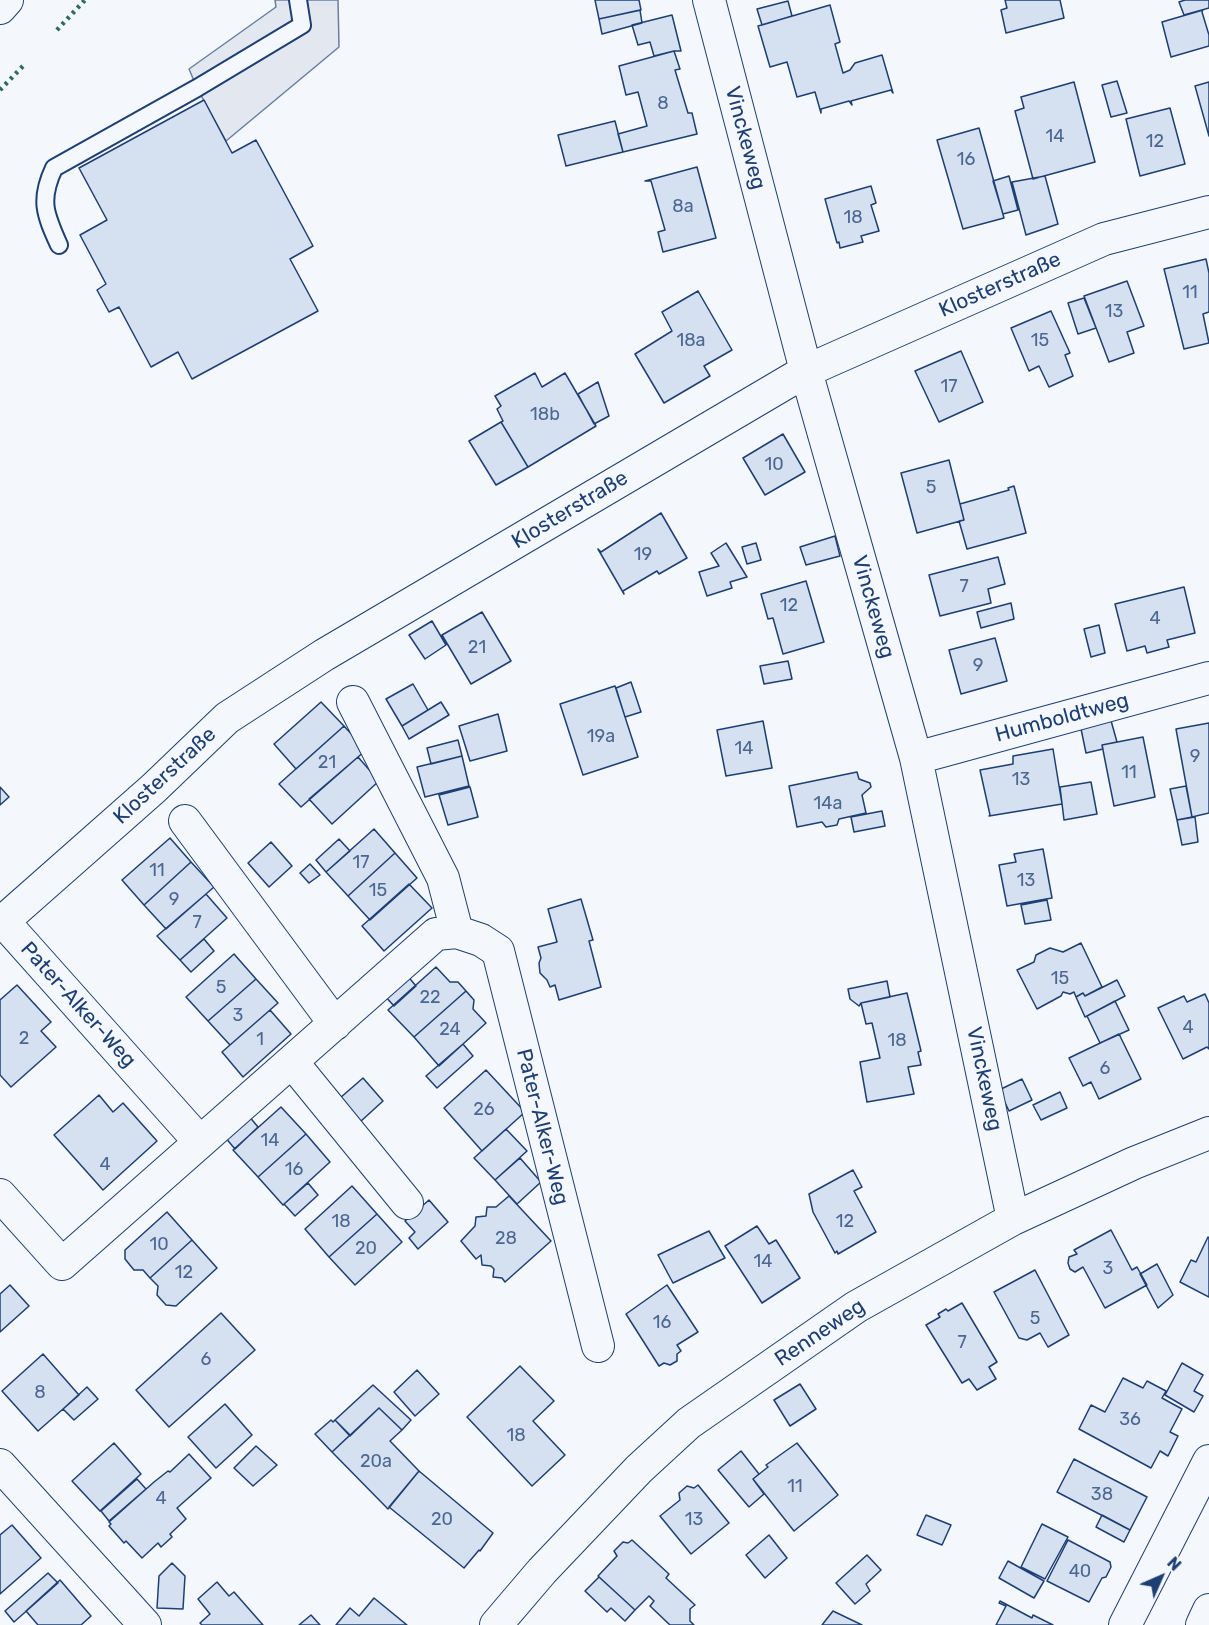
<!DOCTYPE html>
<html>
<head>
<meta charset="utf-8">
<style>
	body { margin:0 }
	#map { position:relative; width:1209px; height:1625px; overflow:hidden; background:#f4f7fb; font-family:Rubik,sans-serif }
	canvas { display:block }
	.north { position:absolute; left:1131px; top:1547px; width:60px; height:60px; -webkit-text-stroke:4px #f4f7fb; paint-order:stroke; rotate:45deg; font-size:16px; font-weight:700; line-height:24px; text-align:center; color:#1d3f73 }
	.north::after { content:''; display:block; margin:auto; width:21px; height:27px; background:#1d3f73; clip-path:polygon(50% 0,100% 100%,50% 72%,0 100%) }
</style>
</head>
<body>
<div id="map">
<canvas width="1209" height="1625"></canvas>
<div class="north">N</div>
</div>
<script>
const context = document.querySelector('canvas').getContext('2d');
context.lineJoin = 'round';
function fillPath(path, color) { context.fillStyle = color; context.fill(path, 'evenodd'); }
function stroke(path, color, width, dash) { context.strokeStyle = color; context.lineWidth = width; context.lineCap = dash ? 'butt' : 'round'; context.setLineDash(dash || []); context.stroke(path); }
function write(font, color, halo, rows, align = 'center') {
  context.font = font + ' Rubik,sans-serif'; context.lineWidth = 4.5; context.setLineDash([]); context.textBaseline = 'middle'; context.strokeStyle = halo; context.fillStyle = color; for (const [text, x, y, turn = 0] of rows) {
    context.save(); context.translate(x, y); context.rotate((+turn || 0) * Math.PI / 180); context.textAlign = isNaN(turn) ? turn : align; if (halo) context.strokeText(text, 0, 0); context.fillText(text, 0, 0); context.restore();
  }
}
const parking = new Path2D(`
	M 275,0 L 338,0 L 339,47 L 226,141 L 197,88 L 189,69 L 276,7 Z`);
fillPath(parking, '#e3e8f0');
stroke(parking, '#687fa3', 1.5);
const building = new Path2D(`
	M 595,0 L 639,0 L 641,10 L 599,19 Z
	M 1005,0 L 1060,0 L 1064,18 L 1006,33 L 1001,10 L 1007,8 Z
	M 1185,0 L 1209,0 L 1209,8 L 1184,15 L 1179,2 Z
	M 788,1 L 792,16 L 762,25 L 757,9 Z
	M 830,5 L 840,42 L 835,44 L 843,73 L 850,70 L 855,63 L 882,55 L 893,93 L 891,90 L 851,101 L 852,105 L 849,101 L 821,109 L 821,113 L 815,92 L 797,97 L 787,62 L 770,67 L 758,26 Z
	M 640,10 L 642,23 L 602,34 L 599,19 Z
	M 1203,10 L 1202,12 L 1209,35 L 1209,46 L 1171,57 L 1162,22 Z
	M 672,15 L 681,51 L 674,51 L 654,56 L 650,42 L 638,45 L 632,25 Z
	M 674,51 L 680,69 L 675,70 L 688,113 L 692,113 L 697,134 L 623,152 L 618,134 L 647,126 L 638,92 L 626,95 L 619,66 Z
	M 1117,81 L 1127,113 L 1111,117 L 1102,85 Z
	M 1074,82 L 1095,162 L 1033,179 L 1015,111 L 1024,108 L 1021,97 Z
	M 1209,82 L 1209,136 L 1195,86 Z
	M 204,100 L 232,153 L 256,140 L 313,246 L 290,259 L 318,311 L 192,379 L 178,352 L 151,367 L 119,307 L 109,312 L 97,290 L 106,284 L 80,235 L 107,220 L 79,168 Z
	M 1170,108 L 1185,164 L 1140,176 L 1126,119 Z
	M 615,121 L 623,152 L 566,166 L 558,135 Z
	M 979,128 L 1004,218 L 963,229 L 937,140 Z
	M 697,167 L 716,238 L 663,252 L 658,232 L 665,230 L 651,181 L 645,181 Z
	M 1009,176 L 1018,210 L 1003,214 L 993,181 Z
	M 1045,176 L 1058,224 L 1026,235 L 1012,182 Z
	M 871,186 L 876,203 L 871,205 L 879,231 L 861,236 L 863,242 L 840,248 L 839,242 L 837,243 L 825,199 Z
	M 1206,259 L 1209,273 L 1209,312 L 1203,314 L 1209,343 L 1184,349 L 1164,269 Z
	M 1127,281 L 1144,326 L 1127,332 L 1134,353 L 1109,362 L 1084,296 Z
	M 698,291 L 732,350 L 704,366 L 710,376 L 664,403 L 635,354 L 672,331 L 662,312 Z
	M 1084,298 L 1096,328 L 1078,334 L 1068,303 Z
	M 1051,311 L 1070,353 L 1065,355 L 1073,376 L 1049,387 L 1039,366 L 1029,371 L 1011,328 Z
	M 961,351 L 983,402 L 939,422 L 915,371 Z
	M 535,373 L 542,387 L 565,373 L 596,426 L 528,467 L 501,422 L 503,421 L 497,409 L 501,406 L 495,396 Z
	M 598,382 L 609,416 L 594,424 L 578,394 Z
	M 501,422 L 528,467 L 496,485 L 469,441 Z
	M 783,434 L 805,472 L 765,495 L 743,458 Z
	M 949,460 L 964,520 L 917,533 L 901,473 Z
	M 1014,486 L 1026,533 L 967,549 L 959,521 L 964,520 L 960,504 L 1009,490 L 1008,488 Z
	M 661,513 L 687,558 L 659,574 L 657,571 L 623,591 L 624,594 L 598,549 L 601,552 Z
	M 835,536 L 840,556 L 806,565 L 800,547 Z
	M 726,543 L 747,577 L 730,582 L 732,588 L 707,596 L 699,572 L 719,566 L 711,553 Z
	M 756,543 L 761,560 L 747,564 L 742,547 Z
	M 998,557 L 1005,584 L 988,589 L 991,603 L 940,616 L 929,575 Z
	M 806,581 L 824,642 L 783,654 L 773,618 L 768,619 L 761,594 Z
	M 1184,587 L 1195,633 L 1167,640 L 1169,647 L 1147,653 L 1145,646 L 1127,651 L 1115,604 Z
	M 1011,603 L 1014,619 L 981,628 L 977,612 Z
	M 482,612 L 511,661 L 471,684 L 442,635 Z
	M 432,621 L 446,645 L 425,659 L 409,635 Z
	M 1099,625 L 1105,653 L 1091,657 L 1084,629 Z
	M 995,638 L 1007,681 L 961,694 L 949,650 Z
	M 788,661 L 792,679 L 764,684 L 760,666 Z
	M 631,682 L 641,712 L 625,717 L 616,688 Z
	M 413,684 L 428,710 L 402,726 L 386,699 Z
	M 615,686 L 638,757 L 583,775 L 560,704 Z
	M 321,702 L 344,726 L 296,769 L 274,744 Z
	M 441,702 L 449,715 L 409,739 L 402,726 Z
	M 498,714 L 507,751 L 470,761 L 459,726 Z
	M 1110,717 L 1117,742 L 1102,745 L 1103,749 L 1086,753 L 1080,724 Z
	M 763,721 L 772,768 L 726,776 L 717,730 Z
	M 1209,723 L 1209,813 L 1192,817 L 1176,729 Z
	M 344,726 L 366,750 L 301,807 L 279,784 Z
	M 1143,737 L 1155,797 L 1114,806 L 1102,745 Z
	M 458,740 L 462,756 L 431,764 L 427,748 Z
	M 1053,749 L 1062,804 L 989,816 L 990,815 L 980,770 L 1013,764 L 1013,756 Z
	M 462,756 L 469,786 L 425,797 L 417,767 Z
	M 358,757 L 379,781 L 332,824 L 309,799 Z
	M 857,772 L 859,779 L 870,783 L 871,787 L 862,795 L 866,813 L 839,819 L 837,825 L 826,827 L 822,822 L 797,827 L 789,786 Z
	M 1091,782 L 1097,814 L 1064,820 L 1060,787 Z
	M 1186,786 L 1192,817 L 1177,820 L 1170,789 Z
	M 0,787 L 9,797 L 0,805 Z
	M 470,787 L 478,817 L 448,825 L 439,795 Z
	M 882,811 L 885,826 L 854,832 L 851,817 Z
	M 1195,817 L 1198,842 L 1182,845 L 1177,820 Z
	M 374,829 L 395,853 L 348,896 L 326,872 Z
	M 170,838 L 191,862 L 144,905 L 122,880 Z
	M 339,839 L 350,851 L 326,872 L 316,860 Z
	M 271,842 L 292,866 L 269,887 L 248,863 Z
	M 1043,849 L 1052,898 L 1007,906 L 999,865 L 1016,862 L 1014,854 Z
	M 395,853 L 417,878 L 370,920 L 348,896 Z
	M 191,862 L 214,887 L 166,929 L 144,905 Z
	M 310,864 L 320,875 L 309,883 L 300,873 Z
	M 409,884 L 432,908 L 384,951 L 362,926 Z
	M 206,894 L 227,918 L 180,960 L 157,936 Z
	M 581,899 L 593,940 L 589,941 L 601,987 L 559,1000 L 555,985 L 550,987 L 547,980 L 540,973 L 539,963 L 541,958 L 538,947 L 557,942 L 548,909 Z
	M 1047,900 L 1051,920 L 1025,924 L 1021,905 Z
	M 204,939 L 214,951 L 191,972 L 180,960 Z
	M 1081,943 L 1102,987 L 1085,996 L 1083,993 L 1076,997 L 1074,992 L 1070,994 L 1063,992 L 1061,996 L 1037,1009 L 1017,970 L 1034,962 L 1036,955 L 1050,948 L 1063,952 Z
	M 234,954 L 256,979 L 208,1021 L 186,997 Z
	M 436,967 L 450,982 L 458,982 L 466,991 L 414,1037 L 388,1010 Z
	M 406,974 L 416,986 L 394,1006 L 384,995 Z
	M 256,979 L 278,1003 L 230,1045 L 208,1021 Z
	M 1117,980 L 1125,996 L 1085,1017 L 1076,997 L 1083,993 L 1085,996 Z
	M 887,981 L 890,997 L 861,1003 L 859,1006 L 850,999 L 848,989 Z
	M 17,985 L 51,1022 L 41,1031 L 56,1047 L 11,1087 L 0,1075 L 0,1000 Z
	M 466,991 L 474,1000 L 473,1009 L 486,1023 L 439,1066 L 414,1037 Z
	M 907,993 L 921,1051 L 918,1052 L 921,1065 L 908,1067 L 914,1094 L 867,1102 L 860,1062 L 880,1058 L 872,1023 L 866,1024 L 861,1003 Z
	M 1205,994 L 1209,1003 L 1209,1049 L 1207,1047 L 1183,1059 L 1158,1008 L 1184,996 L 1187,1002 Z
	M 1115,1001 L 1129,1030 L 1100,1043 L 1087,1016 Z
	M 270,1010 L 291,1034 L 243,1077 L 222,1052 Z
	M 1119,1034 L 1141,1079 L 1099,1099 L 1091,1082 L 1083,1086 L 1069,1058 Z
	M 463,1044 L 473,1056 L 437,1088 L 426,1076 Z
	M 486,1070 L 525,1112 L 482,1151 L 444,1108 Z
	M 363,1078 L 383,1101 L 360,1122 L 340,1098 Z
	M 1022,1079 L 1032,1100 L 1009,1111 L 999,1090 Z
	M 1060,1092 L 1067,1108 L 1041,1120 L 1033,1105 Z
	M 99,1095 L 113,1112 L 123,1103 L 157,1141 L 103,1190 L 54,1135 Z
	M 281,1107 L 306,1134 L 258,1177 L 233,1150 Z
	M 248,1115 L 258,1127 L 235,1149 L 224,1136 Z
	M 506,1129 L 527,1151 L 495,1180 L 474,1158 Z
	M 306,1134 L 330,1162 L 283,1205 L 258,1177 Z
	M 520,1158 L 541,1182 L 517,1204 L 495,1180 Z
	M 853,1170 L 862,1187 L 854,1191 L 876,1232 L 838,1254 L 837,1251 L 835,1253 L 813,1212 L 809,1194 Z
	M 308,1183 L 318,1195 L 295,1216 L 284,1204 Z
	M 352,1186 L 377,1214 L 329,1257 L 305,1229 Z
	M 509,1196 L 551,1241 L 505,1282 L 502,1278 L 493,1277 L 494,1269 L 491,1266 L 482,1265 L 481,1255 L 476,1259 L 461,1241 L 475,1226 L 476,1217 L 486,1216 L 487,1207 L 496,1207 Z
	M 429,1200 L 448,1222 L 418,1249 L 409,1238 L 415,1232 L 405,1221 Z
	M 167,1212 L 192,1240 L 150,1278 L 143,1270 L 134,1270 L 125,1259 L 125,1250 Z
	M 377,1214 L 402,1242 L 355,1285 L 329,1257 Z
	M 757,1226 L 769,1244 L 776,1240 L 800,1278 L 762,1303 L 725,1246 Z
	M 1111,1230 L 1132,1270 L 1137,1267 L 1147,1285 L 1105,1308 L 1083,1267 L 1075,1272 L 1070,1269 L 1068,1263 L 1069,1257 L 1077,1254 L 1074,1250 Z
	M 709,1231 L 725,1258 L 673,1283 L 658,1255 Z
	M 1208,1237 L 1209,1238 L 1209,1297 L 1180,1282 L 1191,1260 L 1196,1262 Z
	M 192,1240 L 217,1268 L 176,1306 L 166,1305 L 157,1295 L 158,1286 L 150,1278 Z
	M 1157,1264 L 1173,1295 L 1158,1308 L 1140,1274 Z
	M 1035,1270 L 1069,1335 L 1048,1347 L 1040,1333 L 1027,1340 L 1019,1338 L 994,1292 Z
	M 10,1285 L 29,1306 L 0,1332 L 0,1294 Z
	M 667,1285 L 698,1332 L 677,1345 L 681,1351 L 677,1354 L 677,1361 L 670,1365 L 664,1363 L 659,1366 L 626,1314 Z
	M 962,1303 L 997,1362 L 989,1367 L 996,1379 L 977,1390 L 969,1379 L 962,1383 L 926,1325 L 940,1317 L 938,1314 L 946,1309 L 948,1311 Z
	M 221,1313 L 255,1350 L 169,1427 L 136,1390 Z
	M 43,1354 L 79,1395 L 38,1431 L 2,1391 Z
	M 1182,1363 L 1203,1375 L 1194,1391 L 1203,1396 L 1194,1412 L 1165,1395 Z
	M 520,1366 L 554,1401 L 533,1421 L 565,1455 L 532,1486 L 467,1417 Z
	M 417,1370 L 439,1394 L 415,1416 L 394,1392 Z
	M 1123,1378 L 1143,1388 L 1147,1381 L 1166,1391 L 1162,1398 L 1182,1409 L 1170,1432 L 1178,1436 L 1168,1456 L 1160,1451 L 1151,1468 L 1079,1429 L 1091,1405 L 1105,1412 Z
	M 800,1384 L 816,1409 L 790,1426 L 774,1400 Z
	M 373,1385 L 411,1420 L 402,1430 L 379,1408 L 350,1436 L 335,1420 Z
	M 87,1387 L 98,1399 L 74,1420 L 63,1409 Z
	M 225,1404 L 252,1435 L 216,1468 L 188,1437 Z
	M 379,1408 L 402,1430 L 390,1441 L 419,1471 L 388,1509 L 332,1452 Z
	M 331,1420 L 333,1422 L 335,1420 L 350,1435 L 332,1452 L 315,1434 Z
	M 114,1443 L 141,1474 L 100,1511 L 72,1481 Z
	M 797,1443 L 838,1495 L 794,1531 L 753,1479 L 768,1467 L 766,1465 Z
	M 256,1446 L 277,1465 L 253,1486 L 234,1468 Z
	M 741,1451 L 759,1474 L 753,1479 L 764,1494 L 749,1507 L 718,1470 Z
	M 189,1454 L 211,1478 L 177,1508 L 186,1519 L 170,1534 L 172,1537 L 161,1547 L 158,1543 L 142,1558 L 126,1541 L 124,1543 L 109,1526 L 111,1524 L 109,1522 L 154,1482 L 168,1471 L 170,1472 Z
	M 1074,1459 L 1147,1497 L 1130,1530 L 1057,1492 Z
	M 419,1471 L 493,1533 L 480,1551 L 479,1550 L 464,1568 L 389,1507 Z
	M 137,1479 L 146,1489 L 109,1521 L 101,1511 Z
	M 698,1485 L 729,1523 L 691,1554 L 660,1516 L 680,1500 L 679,1493 L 687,1486 L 694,1488 Z
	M 926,1515 L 951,1525 L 942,1545 L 917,1535 Z
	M 1102,1515 L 1130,1530 L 1124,1542 L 1096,1527 Z
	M 1042,1524 L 1068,1537 L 1045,1579 L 1021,1567 Z
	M 12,1525 L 41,1558 L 0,1594 L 0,1535 Z
	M 769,1535 L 787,1558 L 765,1578 L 746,1555 Z
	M 632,1540 L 669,1574 L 666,1578 L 695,1605 L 690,1609 L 690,1621 L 694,1625 L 670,1625 L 650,1606 L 654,1601 L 649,1596 L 635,1610 L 598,1576 L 617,1556 L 614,1551 L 623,1542 L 628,1543 Z
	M 1068,1540 L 1110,1562 L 1111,1567 L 1106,1577 L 1102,1578 L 1089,1602 L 1047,1581 Z
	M 867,1555 L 881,1570 L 866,1584 L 870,1591 L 855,1604 L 836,1583 Z
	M 1008,1561 L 1044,1581 L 1034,1598 L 999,1578 Z
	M 172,1563 L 185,1576 L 183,1609 L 157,1608 L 159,1576 Z
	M 48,1573 L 58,1583 L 14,1622 L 5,1611 Z
	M 599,1577 L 635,1610 L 625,1621 L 611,1608 L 607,1612 L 585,1591 Z
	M 60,1580 L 91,1616 L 81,1625 L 38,1625 L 26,1611 Z
	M 217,1582 L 229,1596 L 234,1592 L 263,1625 L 202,1625 L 200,1623 L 210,1614 L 198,1599 Z
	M 374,1598 L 407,1625 L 336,1625 L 350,1608 L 359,1616 Z
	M 1000,1601 L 1032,1618 L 1033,1615 L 1053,1625 L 996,1625 L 1006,1606 L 999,1603 Z
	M 833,1611 L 862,1625 L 822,1625 Z
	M 311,1615 L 320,1625 L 299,1625 Z`);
fillPath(building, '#d5e0f0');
stroke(building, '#1d3f73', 1.5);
const service = new Path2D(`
	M 59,245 C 45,214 39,200 54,168 L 197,88 L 302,25 L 298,0`);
const minor = new Path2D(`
	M 709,0 L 806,371 L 916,758 L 1013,1219
	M 0,8 L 7,0
	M 353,702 L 443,878 L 457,932 L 481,940 L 498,951 L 598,1346
	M 916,758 L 1209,678
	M 185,821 L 335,1024
	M 3,921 L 200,1142
	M 0,924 L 154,788 L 227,718 L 324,655 L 806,371 L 1104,239 L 1209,212
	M 292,1062 L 407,1203
	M 0,1195 L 62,1264 L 436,934 L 457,932
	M 0,1465 L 145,1625
	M 496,1625 L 542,1571 L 639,1469 L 689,1423 L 856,1307 L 1013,1219 L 1134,1163 L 1209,1133
	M 1125,1625 L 1209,1461
	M 1202,1625 L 1209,1610`);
stroke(service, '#1d3f73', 20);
stroke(minor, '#1d3f73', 34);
stroke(service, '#f4f7fb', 16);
stroke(minor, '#f4f7fb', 32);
stroke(new Path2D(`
	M 57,30 L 85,0
	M 0,90 L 23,66`), '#2c6c60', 4.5, [3, 4.5]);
write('18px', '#4b6792', null, [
	["8",663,104],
	["14",1055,137],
	["12",1155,142],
	["16",966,160],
	["8a",683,207],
	["18",853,218],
	["11",1190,293],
	["13",1114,312],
	["18a",691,341],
	["15",1040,341],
	["17",949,387],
	["18b",545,415],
	["10",774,465],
	["5",931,488],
	["19",643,555],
	["7",964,587],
	["12",789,606],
	["4",1155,619],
	["21",477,648],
	["9",978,666],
	["19a",601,737],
	["14",744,749],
	["9",1195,757],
	["21",327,763],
	["11",1129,773],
	["13",1021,780],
	["14a",828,804],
	["17",361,863],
	["11",157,871],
	["13",1026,881],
	["15",378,891],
	["9",174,900],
	["7",197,923],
	["15",1060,979],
	["5",221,988],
	["22",430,998],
	["3",238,1016],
	["4",1188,1028],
	["24",450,1030],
	["2",24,1039],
	["1",260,1040],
	["18",897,1041],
	["6",1105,1069],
	["26",484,1110],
	["14",270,1141],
	["4",105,1165],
	["16",294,1170],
	["18",341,1222],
	["12",845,1222],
	["28",506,1239],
	["10",159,1245],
	["20",366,1249],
	["14",763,1262],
	["3",1108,1269],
	["12",184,1273],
	["5",1035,1319],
	["16",662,1323],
	["7",962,1343],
	["6",206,1360],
	["8",40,1393],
	["36",1130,1420],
	["18",516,1436],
	["20a",376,1462],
	["11",795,1487],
	["38",1102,1495],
	["4",161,1499],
	["20",442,1520],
	["13",694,1520],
	["40",1080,1572]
]);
write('21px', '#1d3f73', '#f4f7fb', [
	["Vinckeweg",745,138,75],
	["Klosterstraße",1000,285,-24],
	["Klosterstraße",570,510,-31],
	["Vinckeweg",873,607,74],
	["Humboldtweg",1062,718,-15],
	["Klosterstraße",165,776,-43],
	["Pater-Alker-Weg",78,1005,48],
	["Vinckeweg",984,1079,78],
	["Pater-Alker-Weg",542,1127,76],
	["Renneweg",820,1333,-34]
]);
</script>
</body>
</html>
